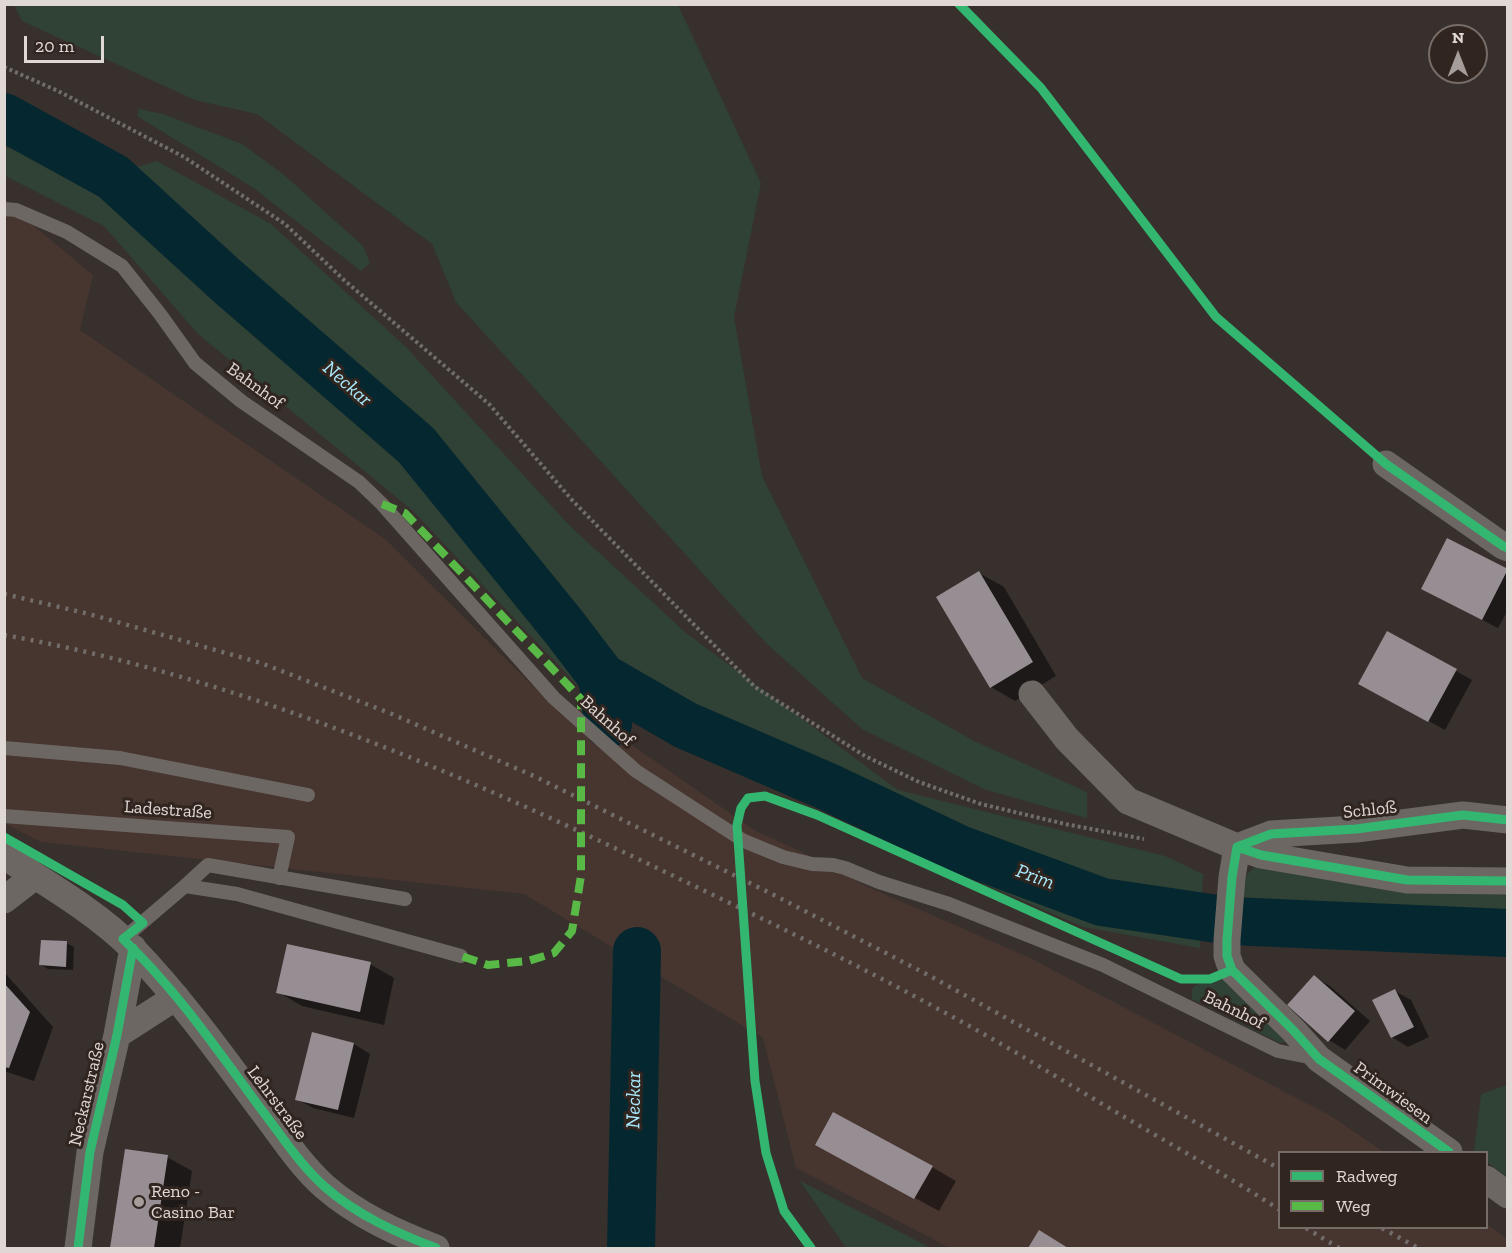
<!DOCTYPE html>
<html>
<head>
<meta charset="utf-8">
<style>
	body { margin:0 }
	#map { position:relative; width:1512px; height:1253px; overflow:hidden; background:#37302d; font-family:"Zilla Slab",serif }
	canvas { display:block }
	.frame { position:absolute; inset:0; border:6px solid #e0d8d4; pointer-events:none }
	.legend { position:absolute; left:1278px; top:1151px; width:210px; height:78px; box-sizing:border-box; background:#312520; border:2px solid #776d68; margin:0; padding:8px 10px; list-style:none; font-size:18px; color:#e0d8d4 }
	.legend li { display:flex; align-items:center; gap:12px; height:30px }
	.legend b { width:30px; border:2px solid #776d68 }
	.north { position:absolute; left:1428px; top:24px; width:60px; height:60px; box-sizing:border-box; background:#312520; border:2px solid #776d68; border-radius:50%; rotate:0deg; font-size:16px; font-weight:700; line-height:24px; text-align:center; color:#e0d8d4 }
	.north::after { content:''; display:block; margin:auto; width:21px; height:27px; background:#a59d9a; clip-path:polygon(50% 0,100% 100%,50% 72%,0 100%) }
	.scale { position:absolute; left:24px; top:36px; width:80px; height:27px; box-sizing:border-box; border:3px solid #e0d8d4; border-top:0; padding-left:8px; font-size:18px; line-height:21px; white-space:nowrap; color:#e0d8d4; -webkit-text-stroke:4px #312520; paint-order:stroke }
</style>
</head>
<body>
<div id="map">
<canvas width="1512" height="1253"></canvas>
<div class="frame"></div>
<ul class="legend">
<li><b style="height:8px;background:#33b770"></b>Radweg</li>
<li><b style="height:8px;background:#58b947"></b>Weg</li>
</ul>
<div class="north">N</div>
<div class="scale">20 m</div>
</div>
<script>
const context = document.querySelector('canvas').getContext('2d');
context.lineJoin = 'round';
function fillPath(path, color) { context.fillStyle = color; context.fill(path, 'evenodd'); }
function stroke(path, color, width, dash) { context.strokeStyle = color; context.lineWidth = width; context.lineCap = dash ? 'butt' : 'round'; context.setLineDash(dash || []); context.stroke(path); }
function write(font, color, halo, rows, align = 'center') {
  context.font = font + ' "Zilla Slab",serif'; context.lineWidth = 6; context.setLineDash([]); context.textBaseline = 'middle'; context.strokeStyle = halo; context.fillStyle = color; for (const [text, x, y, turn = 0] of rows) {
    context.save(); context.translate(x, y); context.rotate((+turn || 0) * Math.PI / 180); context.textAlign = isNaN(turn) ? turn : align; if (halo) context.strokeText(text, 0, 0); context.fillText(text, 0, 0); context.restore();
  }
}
fillPath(new Path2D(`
	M 4,197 L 16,211 L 93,275 L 80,330 L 385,539 L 553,706 L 577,707 L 756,831 L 800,851 L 866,886 L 1028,957 L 1331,1116 L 1384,1152 L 1280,1152 L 1280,1228 L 1486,1228 L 1487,1224 L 1507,1239 L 1507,1248 L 950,1248 L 796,1168 L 763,1038 L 524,894 L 41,842 L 5,824 Z`), '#47352f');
fillPath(new Path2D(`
	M 14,5 L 678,5 L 761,183 L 734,317 L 762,476 L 862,678 L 974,741 L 1087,792 L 1087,818 L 986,790 L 862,729 L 766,643 L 456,302 L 432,244 L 257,114 L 195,100 L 22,21 Z
	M 139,109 L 163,114 L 242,144 L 283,174 L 363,246 L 370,263 L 361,271 L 252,187 L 137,116 Z
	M 4,146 L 88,181 L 157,161 L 271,224 L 406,347 L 570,526 L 686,633 L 898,790 L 1165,856 L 1203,874 L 1200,948 L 1083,927 L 883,840 L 655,708 L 576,684 L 413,511 L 198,334 L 104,226 L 5,176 Z
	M 1258,864 L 1507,888 L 1507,950 L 1235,941 L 1243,878 Z
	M 1226,979 L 1286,1042 L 1280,1043 L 1192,999 L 1192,989 L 1195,985 Z
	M 1507,1085 L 1508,1085 L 1507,1177 L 1487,1162 L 1486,1152 L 1474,1152 L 1481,1094 Z
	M 800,1181 L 931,1248 L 846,1248 Z`), '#304135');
fillPath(new Path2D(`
	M 1448,540 L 1508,570 L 1508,610 L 1498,628 L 1439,598 Z
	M 979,573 L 1004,587 L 1056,676 L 1015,701 L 991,687 Z
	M 1388,633 L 1472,680 L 1445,730 L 1360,683 Z
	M 66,943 L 74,947 L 73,970 L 48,969 L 41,965 Z
	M 370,964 L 394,978 L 384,1025 L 302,1006 L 278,992 Z
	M 4,972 L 53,1027 L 34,1081 L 4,1071 Z
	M 1314,977 L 1330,986 L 1370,1021 L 1345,1050 L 1329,1040 Z
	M 1395,991 L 1411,1000 L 1429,1037 L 1408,1047 L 1392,1037 Z
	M 313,1034 L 354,1044 L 370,1054 L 354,1118 L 313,1108 L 297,1099 Z
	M 126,1151 L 167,1157 L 192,1171 L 180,1248 L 111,1248 Z
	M 841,1158 L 932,1167 L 956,1181 L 939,1211 Z`), '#0007');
stroke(new Path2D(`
	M 4,117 L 113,177 L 228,282 L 416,445 L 564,627 L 602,677 L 608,724
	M 602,677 L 685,725 L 826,786 L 959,849 L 1102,902 L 1231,921 L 1508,933
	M 631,1248 L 637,951`), '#05272f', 48);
fillPath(new Path2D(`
	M 1447,538 L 1508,569 L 1482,620 L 1421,589 Z
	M 979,571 L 1033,662 L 990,688 L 936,597 Z
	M 1387,631 L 1457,669 L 1428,722 L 1358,684 Z
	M 41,940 L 67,941 L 66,967 L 39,965 Z
	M 287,944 L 371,962 L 360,1012 L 276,993 Z
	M 1314,975 L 1355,1011 L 1328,1042 L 1287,1005 Z
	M 4,983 L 30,1012 L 9,1068 L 4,1067 Z
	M 1395,989 L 1414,1027 L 1391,1038 L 1372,1000 Z
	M 312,1032 L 354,1043 L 338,1110 L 295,1100 Z
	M 833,1112 L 933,1166 L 914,1199 L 815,1145 Z
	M 125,1149 L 168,1155 L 154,1248 L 110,1248 Z
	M 1039,1230 L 1068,1248 L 1028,1248 Z`), '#978e93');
stroke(new Path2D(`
	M 4,67 L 58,91 L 184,157 L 285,224 L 344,280 L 489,404 L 572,500 L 755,687 L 865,756 L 919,782 L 981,804 L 1065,824 L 1144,839`), '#726c6a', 4, [3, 3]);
stroke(new Path2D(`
	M 4,209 L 16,210 L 67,232 L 122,266 L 160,314 L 195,363 L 241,401 L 359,482 L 382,504 L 554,698 L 636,771 L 744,841 L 783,857 L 812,864 L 833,865 L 845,868 L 879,882 L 949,904 L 1103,965 L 1278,1051 L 1314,1058
	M 4,748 L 120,758 L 308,795
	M 4,816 L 288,837 L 279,878
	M 185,886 L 208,865 L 405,899
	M 123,939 L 185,886 L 237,894 L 461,956`), '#6d6764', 14);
stroke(new Path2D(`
	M 1386,464 L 1503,546 L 1508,548
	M 1032,694 L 1067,739 L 1128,801 L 1237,847 L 1261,855 L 1407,880 L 1508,881
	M 1237,847 L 1232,877 L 1227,940 L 1227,956 L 1232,970 L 1293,1030 L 1319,1059 L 1449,1152
	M 1237,847 L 1271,834 L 1356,829 L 1463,815 L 1508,820
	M 4,856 C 46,883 99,914 133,949 C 180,998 219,1052 259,1106 C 280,1133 299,1164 325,1187 C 357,1215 397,1233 436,1248
	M 4,900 L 35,876
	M 117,1035 L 176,997
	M 1486,1179 L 1508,1195
	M 78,1248 L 90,1152 L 117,1035 L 133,948`), '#6d6764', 27);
stroke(new Path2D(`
	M 4,594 L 89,614 L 261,663 L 392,714 L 536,777 L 774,895 L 930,976 L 1280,1169
	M 4,635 C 244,678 469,777 686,882 C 776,925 864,968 951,1016 C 1007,1046 1061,1080 1116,1112 C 1170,1144 1226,1175 1280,1210
	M 1306,1228 L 1339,1248
	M 1382,1228 L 1418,1248`), '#726c6a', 4.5, [3, 6]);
stroke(new Path2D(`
	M 382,504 L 405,513 L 581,699 L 581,876 L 572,931 L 554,953 L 528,961 L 488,965 L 461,956`), '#58b947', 8, [15, 8]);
stroke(new Path2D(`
	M 959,4 L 1041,88 L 1216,317 L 1386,464 L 1503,546 L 1508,548
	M 4,837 L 123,905 L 143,923 L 123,939 C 176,989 218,1051 261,1109 C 281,1135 300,1165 325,1187 C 357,1215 397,1233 436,1248
	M 1237,847 L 1232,877 L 1227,940 L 1227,956 L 1232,970 L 1293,1030 L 1319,1059 L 1449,1152
	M 1237,847 L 1271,834 L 1356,829 L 1463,815 L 1508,820
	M 1237,847 L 1261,855 L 1407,880 L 1508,881
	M 78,1248 L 90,1152 L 117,1035 L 133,948
	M 811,1248 L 784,1211 L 766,1153 L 755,1081 L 737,825 L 741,808 L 748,798 L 765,796 L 817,815 L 1181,979 L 1210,979 L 1232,970`), '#33b770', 9);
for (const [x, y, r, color] of [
	[139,1202,6,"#a59d9a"]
]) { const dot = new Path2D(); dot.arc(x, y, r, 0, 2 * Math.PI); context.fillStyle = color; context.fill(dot); stroke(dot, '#312520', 2); }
write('18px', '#e0d8d4', '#312520', [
	["Bahnhof",255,386,36],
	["Bahnhof",607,721,42],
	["Ladestraße",168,810,4],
	["Schloß",1370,810,-6],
	["Bahnhof",1234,1010,26],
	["Primwiesen",1393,1093,36],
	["Neckarstraße",87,1094,-77],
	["Lehrstraße",277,1103,53]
]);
write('18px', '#e0d8d4', '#312520', [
	["Reno -",151,1192],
	["Casino Bar",151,1213]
], 'left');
write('italic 20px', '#a9ebfd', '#312520', [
	["Neckar",347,384,41],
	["Prim",1035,877,20],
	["Neckar",634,1100,-89]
]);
</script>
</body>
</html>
